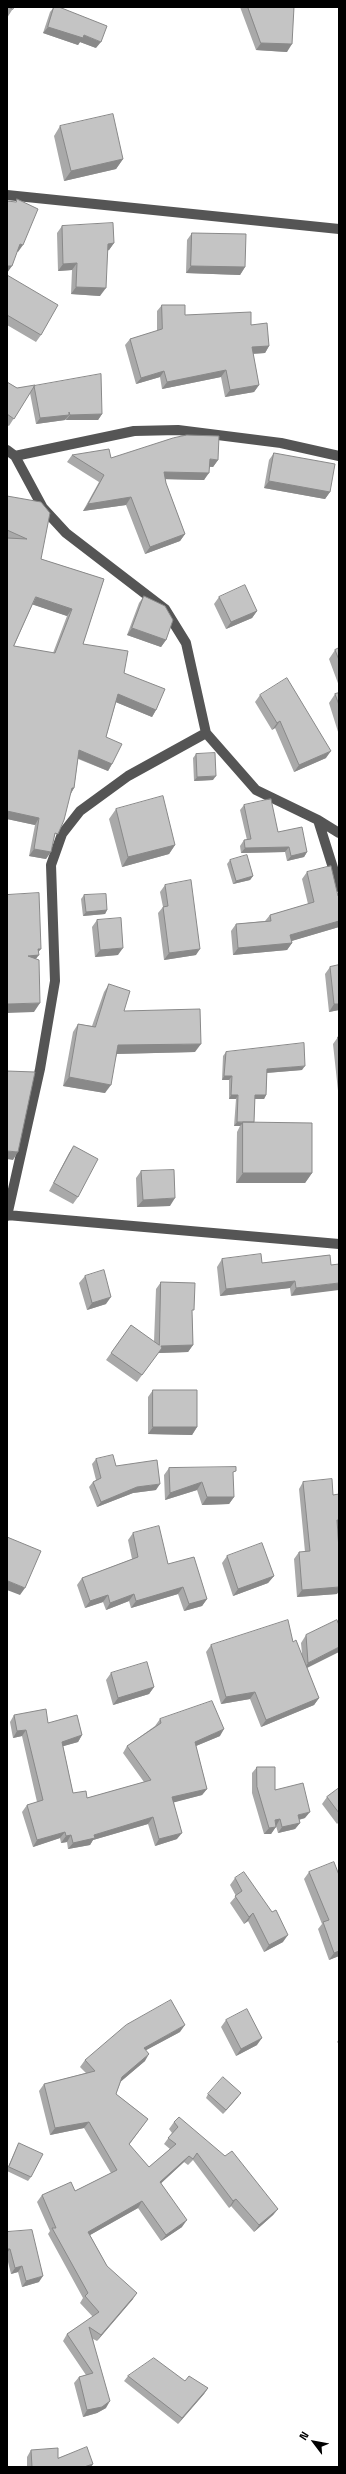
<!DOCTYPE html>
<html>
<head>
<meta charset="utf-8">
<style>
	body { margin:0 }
	#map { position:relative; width:346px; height:2474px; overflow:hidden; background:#fff; font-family:"Space Grotesk",sans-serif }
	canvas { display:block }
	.frame { position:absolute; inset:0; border:8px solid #000; pointer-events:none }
	.north { position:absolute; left:294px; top:2422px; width:40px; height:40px; -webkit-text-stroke:3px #fff; paint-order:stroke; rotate:302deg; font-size:11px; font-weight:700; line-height:16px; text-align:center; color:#000 }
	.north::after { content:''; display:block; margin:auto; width:14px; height:18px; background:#000; clip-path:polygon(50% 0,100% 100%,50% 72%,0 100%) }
</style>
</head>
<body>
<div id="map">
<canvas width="346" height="2474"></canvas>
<div class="frame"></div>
<div class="north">N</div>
</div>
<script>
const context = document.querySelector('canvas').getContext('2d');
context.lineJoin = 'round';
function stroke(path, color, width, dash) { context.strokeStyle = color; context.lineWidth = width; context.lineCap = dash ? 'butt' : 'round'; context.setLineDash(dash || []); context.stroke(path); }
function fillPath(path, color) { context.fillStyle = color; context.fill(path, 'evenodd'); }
stroke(new Path2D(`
	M 7,195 L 339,229
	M 7,450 L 15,456 L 43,508 L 66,533 L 165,609 L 186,643 L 206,733 L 256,790 L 318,820 L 339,833
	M 15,456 L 134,431 L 178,430 L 281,443 L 339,456
	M 318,820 L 339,887
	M 7,1215 L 339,1244
	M 7,1216 L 40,1069 L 55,981 L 51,865 L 62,834 L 80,811 L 128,776 L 206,733`), '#555', 10);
fillPath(new Path2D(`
	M 7,7 L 14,7 L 7,18 Z
	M 54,7 L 59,7 L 96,48 L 80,42 L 78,45 L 43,33 L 50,12 Z
	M 240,7 L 294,7 L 287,52 L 256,50 Z
	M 60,126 L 123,159 L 116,169 L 64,181 L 54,136 Z
	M 62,226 L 114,243 L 109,250 L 107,251 L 100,296 L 71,294 L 72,270 L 58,271 L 57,233 Z
	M 192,233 L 245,267 L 240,275 L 186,273 L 187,240 Z
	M 7,275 L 41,335 L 36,342 L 7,325 Z
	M 162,305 L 185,315 L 251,325 L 269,346 L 265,353 L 253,354 L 259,385 L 254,392 L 225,397 L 221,377 L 162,389 L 160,377 L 136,384 L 125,345 L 130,339 L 157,331 L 157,311 Z
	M 7,382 L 17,388 L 34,386 L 102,414 L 98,420 L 66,420 L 66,419 L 65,420 L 36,424 L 30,393 L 9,426 L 7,425 Z
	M 274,453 L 330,492 L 325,499 L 264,488 L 269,460 Z
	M 72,455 L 111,458 L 218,460 L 213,467 L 210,467 L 204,480 L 165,479 L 166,483 L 185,534 L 180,541 L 145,554 L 126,505 L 83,511 L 99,482 L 67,462 Z
	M 7,496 L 41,559 L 104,579 L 83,644 L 124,673 L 156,710 L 152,717 L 116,702 L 106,737 L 112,764 L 108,771 L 78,759 L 74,788 L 70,795 L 46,859 L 29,856 L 35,825 L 7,819 ZM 32,604 L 67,616 L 53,653 L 14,646 Z
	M 144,596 L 166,640 L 161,647 L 127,635 L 139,603 Z
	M 219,597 L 257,611 L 252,618 L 226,629 L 214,604 Z
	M 339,648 L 339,686 L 329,659 L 335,650 Z
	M 339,693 L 339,735 L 329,703 L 335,694 Z
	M 260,695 L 326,758 L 294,772 L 275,728 L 272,730 L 255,702 Z
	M 196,754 L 213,780 L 194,781 L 193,758 Z
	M 244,805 L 278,832 L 307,852 L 304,857 L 287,861 L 285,852 L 241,853 L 240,846 L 244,840 L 247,840 L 240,810 Z
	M 116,809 L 175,845 L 169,854 L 122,867 L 109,819 Z
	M 230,860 L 253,876 L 250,880 L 233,884 L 227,864 Z
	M 307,872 L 338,896 L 339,896 L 339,927 L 291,941 L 292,943 L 287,950 L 233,955 L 231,931 L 236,924 L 265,921 L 270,915 L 308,904 L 302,879 Z
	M 165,885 L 196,955 L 164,960 L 158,913 L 163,907 L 160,892 Z
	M 84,895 L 107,910 L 105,914 L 83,916 L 81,899 Z
	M 97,920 L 118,955 L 95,957 L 92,927 Z
	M 339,965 L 339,1010 L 329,1012 L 325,974 L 330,967 Z
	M 109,984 L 124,1011 L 195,1052 L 117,1054 L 105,1093 L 63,1086 L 73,1032 L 78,1024 L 92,1026 L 104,992 Z
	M 338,1037 L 339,1037 L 339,1100 L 333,1044 Z
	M 226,1052 L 302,1070 L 267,1073 L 266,1095 L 264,1099 L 255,1099 L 254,1122 L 312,1173 L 305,1183 L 236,1183 L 237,1132 L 240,1126 L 234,1126 L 236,1099 L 229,1099 L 229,1080 L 222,1080 L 223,1056 Z
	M 74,1146 L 78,1197 L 73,1204 L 49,1191 L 69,1153 Z
	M 141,1171 L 170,1206 L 137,1207 L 136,1178 Z
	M 330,1255 L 291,1296 L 290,1288 L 220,1296 L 217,1267 L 222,1259 L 262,1263 Z
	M 85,1276 L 106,1304 L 87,1310 L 79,1283 Z
	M 161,1282 L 192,1313 L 193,1345 L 188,1352 L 158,1353 L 137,1382 L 106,1360 L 131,1325 L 154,1342 L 156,1289 Z
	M 153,1390 L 197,1427 L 192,1435 L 148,1434 L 148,1397 Z
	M 96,1459 L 116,1466 L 156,1490 L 133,1493 L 97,1507 L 89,1487 L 93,1482 L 96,1480 L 92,1464 Z
	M 169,1468 L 234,1497 L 229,1504 L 202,1505 L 197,1490 L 165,1500 L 164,1475 Z
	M 303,1482 L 337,1594 L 297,1597 L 294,1559 L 299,1552 L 305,1552 L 299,1489 Z
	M 133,1533 L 207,1599 L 202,1606 L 184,1611 L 178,1594 L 131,1608 L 129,1601 L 106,1610 L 103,1602 L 85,1608 L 77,1585 L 82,1578 L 132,1559 L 128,1540 Z
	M 227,1556 L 274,1576 L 268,1583 L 233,1596 L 222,1563 Z
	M 337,1620 L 307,1668 L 319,1698 L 314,1705 L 261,1727 L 250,1699 L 221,1704 L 206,1652 L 211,1645 L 293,1642 L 302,1654 L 301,1643 L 306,1635 Z
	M 111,1673 L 154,1687 L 149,1694 L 113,1705 L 106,1680 Z
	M 14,1715 L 48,1723 L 82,1735 L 78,1742 L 63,1746 L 73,1793 L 87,1798 L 144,1782 L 123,1753 L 127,1746 L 155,1726 L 160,1719 L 220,1736 L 196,1746 L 207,1789 L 202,1795 L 174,1802 L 177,1839 L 155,1846 L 148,1824 L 93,1840 L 90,1845 L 68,1849 L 67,1842 L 61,1843 L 60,1838 L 33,1847 L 22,1812 L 27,1805 L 37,1802 L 22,1736 L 13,1738 L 10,1722 Z
	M 257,1767 L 275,1790 L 305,1818 L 299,1820 L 300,1823 L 295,1829 L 278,1833 L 276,1826 L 271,1834 L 264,1834 L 252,1793 L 252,1773 Z
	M 339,1788 L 339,1822 L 337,1824 L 322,1804 L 327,1797 Z
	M 309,1872 L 339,1875 L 339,1956 L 329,1960 L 318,1929 L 322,1924 L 304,1879 Z
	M 235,1878 L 283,1942 L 264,1952 L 248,1921 L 244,1924 L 230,1903 L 236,1896 L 230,1885 Z
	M 226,2020 L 257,2045 L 236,2056 L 221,2027 Z
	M 180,2032 L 146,2050 L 145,2061 L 121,2081 L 116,2094 L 148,2119 L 129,2145 L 149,2167 L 170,2149 L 164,2144 L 172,2133 L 169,2129 L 174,2122 L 278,2209 L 273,2215 L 254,2232 L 231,2206 L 229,2208 L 193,2160 L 188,2165 L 184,2162 L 161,2183 L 182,2227 L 161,2241 L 138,2208 L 90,2235 L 107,2266 L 133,2299 L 97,2341 L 93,2339 L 106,2408 L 97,2413 L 83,2417 L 74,2383 L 79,2377 L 86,2375 L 63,2341 L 67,2334 L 93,2317 L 80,2303 L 83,2298 L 48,2234 L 50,2231 L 37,2202 L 42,2195 L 75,2191 L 111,2173 L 84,2128 L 50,2135 L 39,2091 L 44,2084 L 86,2073 L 80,2067 L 85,2060 Z
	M 339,2039 L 339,2044 L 337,2042 Z
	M 208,2094 L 238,2097 L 223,2114 L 206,2098 Z
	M 19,2143 L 31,2177 L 28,2181 L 7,2171 L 7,2169 L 17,2147 Z
	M 7,2232 L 39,2282 L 22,2287 L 18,2272 L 11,2274 L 7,2258 Z
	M 128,2376 L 185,2381 L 208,2388 L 204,2394 L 178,2424 L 124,2381 Z
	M 31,2450 L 58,2458 L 93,2464 L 91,2467 L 27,2467 L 27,2457 Z`), '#a9a9a9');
fillPath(new Path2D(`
	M 48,27 L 84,35 L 101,42 L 96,48 L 80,42 L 78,45 L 43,33 Z
	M 261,43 L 292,44 L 287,52 L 256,50 Z
	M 123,159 L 116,169 L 64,181 L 71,171 Z
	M 114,243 L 109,250 L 103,251 L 108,244 Z
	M 20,244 L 23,245 L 18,252 L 15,251 Z
	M 77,263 L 72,270 L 58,271 L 63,264 Z
	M 7,266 L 12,266 L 7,273 Z
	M 191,266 L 245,267 L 240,275 L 186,273 Z
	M 76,287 L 106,288 L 100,296 L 71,294 Z
	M 269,346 L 265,353 L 247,354 L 252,347 Z
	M 226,370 L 221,377 L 162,389 L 167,382 Z
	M 164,371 L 160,377 L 136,384 L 141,378 Z
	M 259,385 L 254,392 L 225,397 L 230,390 Z
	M 102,414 L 98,420 L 66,420 L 70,415 Z
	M 69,415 L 65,420 L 36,424 L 40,418 Z
	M 210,459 L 218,460 L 213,467 L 205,466 Z
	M 164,472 L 209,473 L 204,480 L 159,479 Z
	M 269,481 L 330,492 L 325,499 L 264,488 Z
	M 131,497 L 126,505 L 83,511 L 88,504 Z
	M 185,534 L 180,541 L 145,554 L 150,547 Z
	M 36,597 L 72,609 L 67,616 L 31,604 Z
	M 257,611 L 252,618 L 226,629 L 231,622 Z
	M 132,628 L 166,640 L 161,647 L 127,635 Z
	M 118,694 L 156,710 L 152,717 L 113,701 Z
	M 280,721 L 275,728 L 272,730 L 277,723 Z
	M 79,750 L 112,764 L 108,771 L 75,757 Z
	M 331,751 L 326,758 L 294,772 L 299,765 Z
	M 216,776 L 213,780 L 194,781 L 197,777 Z
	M 72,788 L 74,788 L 70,795 Z
	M 7,811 L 39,818 L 35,825 L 7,819 Z
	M 175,845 L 169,854 L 122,867 L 128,857 Z
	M 289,847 L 285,852 L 241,853 L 245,848 Z
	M 34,849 L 51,852 L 46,859 L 29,856 Z
	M 307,852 L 304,857 L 287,861 L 291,856 Z
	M 253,876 L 250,880 L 233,884 L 236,881 Z
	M 107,910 L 105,914 L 83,916 L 86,912 Z
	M 339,921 L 339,927 L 285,943 L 290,935 Z
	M 292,943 L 287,950 L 233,955 L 238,948 Z
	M 123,948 L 118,955 L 95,957 L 100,950 Z
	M 38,949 L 41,949 L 36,955 L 39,955 L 32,964 L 28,956 Z
	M 200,949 L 196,955 L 164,960 L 169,953 Z
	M 40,1003 L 34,1012 L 7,1013 L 7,1004 Z
	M 334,1004 L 339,1004 L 339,1010 L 329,1012 Z
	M 201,1044 L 195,1052 L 113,1054 L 118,1045 Z
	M 305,1066 L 302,1070 L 265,1073 L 267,1069 Z
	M 224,1076 L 232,1076 L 229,1080 L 222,1080 Z
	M 69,1077 L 111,1085 L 105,1093 L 63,1086 Z
	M 231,1095 L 238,1095 L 236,1099 L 229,1099 Z
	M 255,1095 L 266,1095 L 264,1099 L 253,1099 Z
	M 237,1122 L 243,1123 L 240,1126 L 234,1126 Z
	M 7,1151 L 18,1152 L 13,1160 L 7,1159 Z
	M 243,1173 L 312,1173 L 305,1183 L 236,1183 Z
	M 175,1198 L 170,1206 L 137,1207 L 143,1200 Z
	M 295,1281 L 290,1288 L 220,1296 L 226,1289 Z
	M 339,1283 L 339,1290 L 291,1296 L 296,1288 Z
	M 111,1297 L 106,1304 L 87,1310 L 92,1303 Z
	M 193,1345 L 188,1352 L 158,1353 L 137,1382 L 158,1353 L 161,1346 Z
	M 153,1427 L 197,1427 L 192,1435 L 148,1434 Z
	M 202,1482 L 197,1490 L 165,1500 L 170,1493 Z
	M 160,1484 L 156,1490 L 133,1493 L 97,1507 L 101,1502 L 137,1487 Z
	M 207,1497 L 234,1497 L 229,1504 L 202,1505 Z
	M 337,1520 L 339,1520 L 339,1527 L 332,1527 Z
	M 274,1576 L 268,1583 L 233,1596 L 238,1589 Z
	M 7,1581 L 8,1581 L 25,1588 L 20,1595 L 7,1590 Z
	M 183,1587 L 178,1594 L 131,1608 L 136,1601 Z
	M 339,1587 L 339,1591 L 337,1594 L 297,1597 L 302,1590 Z
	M 134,1594 L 129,1601 L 106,1610 L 110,1603 Z
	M 108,1595 L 103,1602 L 85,1608 L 90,1601 Z
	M 207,1599 L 202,1606 L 184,1611 L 189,1604 Z
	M 339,1647 L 339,1652 L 303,1670 L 308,1663 Z
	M 154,1687 L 149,1694 L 113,1705 L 118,1698 Z
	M 255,1692 L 250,1699 L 221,1704 L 226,1697 Z
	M 319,1698 L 314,1705 L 261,1727 L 266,1720 Z
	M 224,1729 L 220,1736 L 191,1748 L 195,1742 Z
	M 26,1730 L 22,1736 L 13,1738 L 17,1731 Z
	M 82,1735 L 78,1742 L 57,1748 L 62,1742 Z
	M 207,1789 L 202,1795 L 168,1804 L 172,1797 Z
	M 310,1812 L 305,1818 L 293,1821 L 298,1815 Z
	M 153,1817 L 148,1824 L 93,1840 L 90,1845 L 68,1849 L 73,1843 L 94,1835 Z
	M 280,1819 L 276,1826 L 275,1820 Z
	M 300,1823 L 295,1829 L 278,1833 L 282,1827 Z
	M 276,1827 L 271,1834 L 264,1834 L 269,1828 Z
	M 65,1832 L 60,1838 L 33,1847 L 37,1840 Z
	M 182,1833 L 177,1839 L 155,1846 L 159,1839 Z
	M 71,1835 L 67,1842 L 61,1843 L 66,1836 Z
	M 253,1913 L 248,1921 L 244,1924 L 249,1917 Z
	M 288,1935 L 283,1942 L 264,1952 L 269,1945 Z
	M 339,1951 L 339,1956 L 329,1960 L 334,1953 Z
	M 185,2025 L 180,2032 L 139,2054 L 144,2048 Z
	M 262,2038 L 257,2045 L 236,2056 L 241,2049 Z
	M 149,2054 L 145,2061 L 118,2084 L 122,2077 Z
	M 241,2093 L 238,2097 L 223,2114 L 226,2110 Z
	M 89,2122 L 84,2128 L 50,2135 L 55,2128 Z
	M 189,2156 L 184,2162 L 156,2188 L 160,2182 Z
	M 236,2199 L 231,2206 L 229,2208 L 233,2201 Z
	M 142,2201 L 138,2208 L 83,2239 L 88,2232 Z
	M 278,2209 L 273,2215 L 254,2232 L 259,2225 Z
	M 187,2220 L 182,2227 L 161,2241 L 166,2235 Z
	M 7,2249 L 10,2249 L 7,2253 Z
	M 22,2266 L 18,2272 L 11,2274 L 15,2268 Z
	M 43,2276 L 39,2282 L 22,2287 L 26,2281 Z
	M 137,2293 L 133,2299 L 97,2341 L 101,2335 Z
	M 208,2388 L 204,2394 L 178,2424 L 182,2418 Z
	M 110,2401 L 106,2408 L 97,2413 L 83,2417 L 87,2410 Z
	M 93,2464 L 91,2467 L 84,2467 Z`), '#898989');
const building = new Path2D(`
	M 9,7 L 14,7 L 13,9 Z
	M 54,7 L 59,7 L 107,26 L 101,42 L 84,35 L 83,38 L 48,27 Z
	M 248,7 L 294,7 L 292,44 L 261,43 Z
	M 113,114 L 123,159 L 71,171 L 60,126 Z
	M 17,199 L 38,209 L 23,245 L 20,244 L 12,266 L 7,266 L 7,201 L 16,202 Z
	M 113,223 L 114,243 L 108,244 L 106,288 L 76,287 L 77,263 L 63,264 L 62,226 Z
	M 192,233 L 246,234 L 245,267 L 191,266 Z
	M 7,275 L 58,305 L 41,335 L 7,315 Z
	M 162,305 L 185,305 L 185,315 L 251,312 L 251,325 L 267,323 L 269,346 L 252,347 L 259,385 L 230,390 L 226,370 L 167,382 L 164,371 L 141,378 L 130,339 L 162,329 Z
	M 101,374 L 102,414 L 70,415 L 69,412 L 69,415 L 40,418 L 34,386 Z
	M 7,382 L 17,388 L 35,385 L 14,419 L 7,414 Z
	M 187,435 L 219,436 L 218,460 L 210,459 L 209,473 L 164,472 L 166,483 L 185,534 L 150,547 L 131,497 L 88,504 L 104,475 L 72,455 L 109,449 L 111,458 L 173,438 Z
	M 274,453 L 335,464 L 330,492 L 269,481 Z
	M 7,496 L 41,502 L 50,513 L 41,559 L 104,579 L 83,644 L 128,651 L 124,673 L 165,689 L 156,710 L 118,694 L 106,737 L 122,744 L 112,764 L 79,750 L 74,788 L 72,788 L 64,820 L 58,834 L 55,833 L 51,852 L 34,849 L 39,818 L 7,811 L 7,538 L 27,539 L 7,530 ZM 36,597 L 72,609 L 55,653 L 14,646 Z
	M 245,585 L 257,611 L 231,622 L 219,597 Z
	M 144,596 L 165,606 L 173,620 L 166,640 L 132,628 Z
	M 339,648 L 339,660 L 335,650 Z
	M 287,678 L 331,751 L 299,765 L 280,721 L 277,723 L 260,695 Z
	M 339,693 L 339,705 L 335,694 Z
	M 215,753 L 216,776 L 197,777 L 196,754 Z
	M 163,796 L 175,845 L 128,857 L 116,809 Z
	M 271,799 L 278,832 L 302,827 L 307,852 L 291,856 L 289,847 L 245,848 L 244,840 L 251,839 L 244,805 Z
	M 247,855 L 253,876 L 236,881 L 230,860 Z
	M 331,866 L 338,896 L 339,896 L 339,921 L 290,935 L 292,943 L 238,948 L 236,924 L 271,921 L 270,915 L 314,902 L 307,872 Z
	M 191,880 L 200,949 L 169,953 L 163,907 L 168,906 L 165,885 Z
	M 39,893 L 41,949 L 38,949 L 39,955 L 28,956 L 39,960 L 40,1003 L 7,1004 L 7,895 Z
	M 106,894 L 107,910 L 86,912 L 84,895 Z
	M 121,918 L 123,948 L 100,950 L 97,920 Z
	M 339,965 L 339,1004 L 334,1004 L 330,967 Z
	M 109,984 L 130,991 L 124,1011 L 200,1009 L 201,1044 L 118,1045 L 111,1085 L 69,1077 L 78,1024 L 95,1027 Z
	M 338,1037 L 339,1037 L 339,1047 Z
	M 304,1043 L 305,1066 L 267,1069 L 266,1095 L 255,1095 L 254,1122 L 237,1122 L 238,1095 L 231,1095 L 232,1076 L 224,1076 L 226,1052 Z
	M 7,1071 L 35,1072 L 18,1152 L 7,1151 Z
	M 243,1122 L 312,1123 L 312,1173 L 243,1173 Z
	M 74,1146 L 98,1159 L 78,1197 L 54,1183 Z
	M 174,1170 L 175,1198 L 143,1200 L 141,1171 Z
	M 261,1254 L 262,1263 L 330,1255 L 331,1265 L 339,1264 L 339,1283 L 296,1288 L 295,1281 L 226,1289 L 222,1259 Z
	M 104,1270 L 111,1297 L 92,1303 L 85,1276 Z
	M 161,1282 L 195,1283 L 194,1310 L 192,1310 L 193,1345 L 161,1346 L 162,1348 L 142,1375 L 111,1353 L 131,1325 L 159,1345 Z
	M 153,1390 L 197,1390 L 197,1427 L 153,1427 Z
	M 113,1455 L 116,1466 L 157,1460 L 160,1484 L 137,1487 L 101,1502 L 93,1482 L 101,1478 L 96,1459 Z
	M 236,1467 L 236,1471 L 233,1472 L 234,1497 L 207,1497 L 202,1482 L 170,1493 L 169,1468 Z
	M 332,1479 L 333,1495 L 339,1494 L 339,1520 L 337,1520 L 339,1550 L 339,1587 L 302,1590 L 299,1552 L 310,1551 L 303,1482 Z
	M 159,1526 L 168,1564 L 194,1557 L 207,1599 L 189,1604 L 183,1587 L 136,1601 L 134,1594 L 110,1603 L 108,1595 L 90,1601 L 82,1578 L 138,1557 L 133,1533 Z
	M 7,1537 L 41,1551 L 25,1588 L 8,1581 L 7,1584 Z
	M 262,1543 L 274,1576 L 238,1589 L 227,1556 Z
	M 288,1620 L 293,1642 L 296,1640 L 319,1698 L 266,1720 L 255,1692 L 226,1697 L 211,1645 Z
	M 337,1620 L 339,1625 L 339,1647 L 308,1663 L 306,1635 Z
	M 147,1662 L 154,1687 L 118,1698 L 111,1673 Z
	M 212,1701 L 224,1729 L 195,1742 L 207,1789 L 172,1797 L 182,1833 L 159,1839 L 153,1817 L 94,1835 L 95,1838 L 73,1843 L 71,1835 L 66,1836 L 65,1832 L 37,1840 L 27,1805 L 43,1800 L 26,1730 L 17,1731 L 14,1715 L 46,1709 L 48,1723 L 77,1715 L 82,1735 L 62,1742 L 73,1793 L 86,1791 L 87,1798 L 151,1780 L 127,1746 L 161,1723 L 160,1719 Z
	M 257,1767 L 275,1767 L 275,1790 L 303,1783 L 310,1812 L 298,1815 L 300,1823 L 282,1827 L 280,1819 L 275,1820 L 276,1827 L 269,1828 L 257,1787 Z
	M 339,1788 L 339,1813 L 327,1797 Z
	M 334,1862 L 339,1875 L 339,1951 L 334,1953 L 323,1922 L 329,1920 L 309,1872 Z
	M 244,1872 L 272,1912 L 276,1910 L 288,1935 L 269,1945 L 253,1913 L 249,1917 L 235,1896 L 242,1891 L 235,1878 Z
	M 171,2000 L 185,2025 L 144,2048 L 149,2054 L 122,2077 L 116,2094 L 148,2119 L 129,2144 L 149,2167 L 176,2144 L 168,2138 L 178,2127 L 174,2122 L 179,2117 L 225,2156 L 232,2151 L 278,2209 L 259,2225 L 236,2199 L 233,2201 L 197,2153 L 193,2159 L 189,2156 L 160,2182 L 187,2220 L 166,2235 L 142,2201 L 88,2232 L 107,2266 L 137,2293 L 101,2335 L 89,2327 L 110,2401 L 102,2407 L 87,2410 L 79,2377 L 93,2373 L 67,2334 L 99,2312 L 85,2296 L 88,2293 L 52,2228 L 56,2228 L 42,2195 L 71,2182 L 75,2191 L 117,2170 L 89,2122 L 55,2128 L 44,2084 L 95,2071 L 85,2060 L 126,2025 Z
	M 247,2009 L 262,2038 L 241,2049 L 226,2020 Z
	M 223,2077 L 241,2093 L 226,2110 L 208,2094 Z
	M 19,2143 L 43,2154 L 31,2177 L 9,2167 Z
	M 32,2230 L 43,2276 L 26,2281 L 22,2266 L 15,2268 L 10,2249 L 7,2249 L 7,2232 Z
	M 154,2358 L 185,2381 L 189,2376 L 208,2388 L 182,2418 L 128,2376 Z
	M 87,2447 L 93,2464 L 84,2467 L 32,2467 L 31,2450 L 58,2448 L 58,2458 Z`);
fillPath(building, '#c4c4c4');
stroke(building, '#898989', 1);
</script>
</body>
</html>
